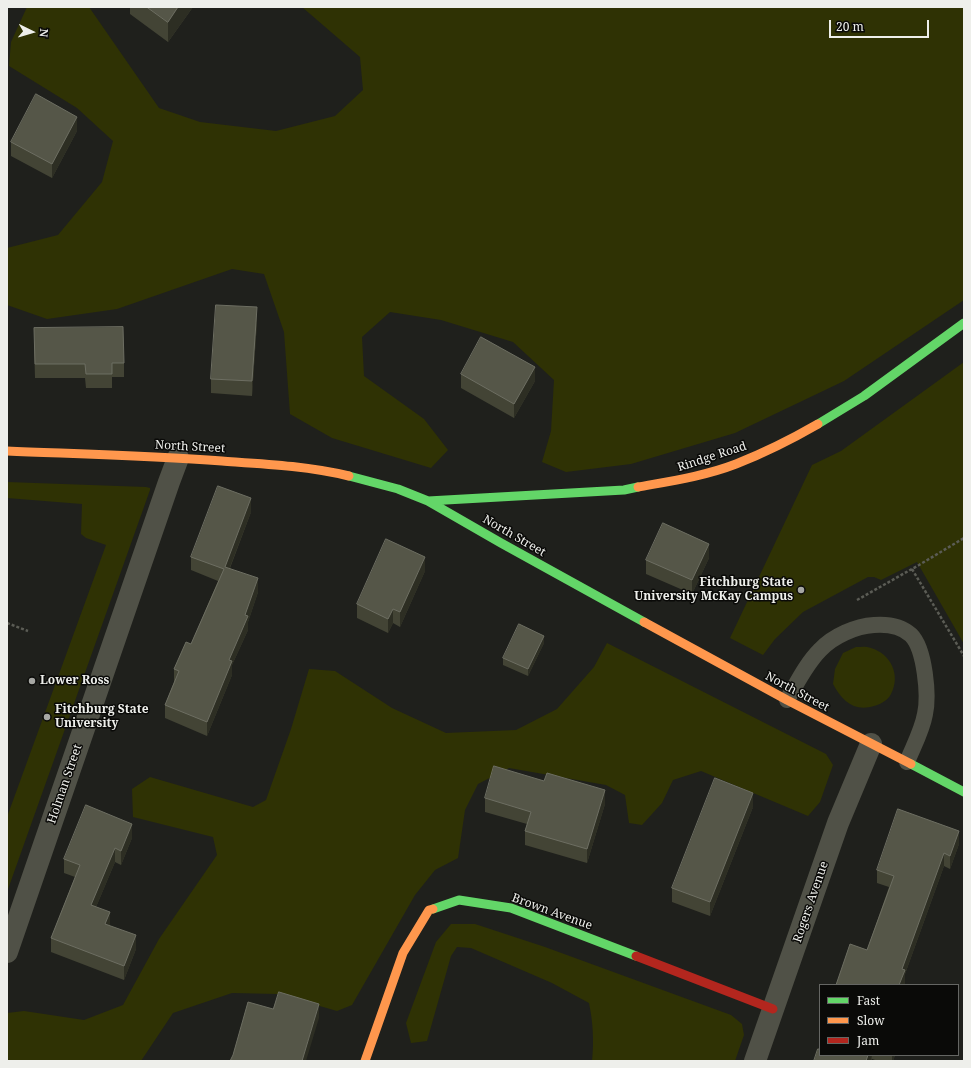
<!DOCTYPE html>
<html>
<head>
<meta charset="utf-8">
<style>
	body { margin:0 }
	#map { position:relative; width:971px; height:1068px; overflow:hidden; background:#1f201c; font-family:"Noto Serif",serif }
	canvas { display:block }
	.frame { position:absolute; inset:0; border:8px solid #eeefeb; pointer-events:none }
	.legend { position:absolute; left:819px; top:984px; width:140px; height:72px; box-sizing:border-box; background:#0a0a08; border:1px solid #656663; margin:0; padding:5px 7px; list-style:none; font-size:12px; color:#eeefeb }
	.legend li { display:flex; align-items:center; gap:8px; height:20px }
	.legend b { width:20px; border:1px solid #656663 }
	.north { position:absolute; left:12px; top:12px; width:40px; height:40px; -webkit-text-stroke:3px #0a0a08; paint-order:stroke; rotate:95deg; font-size:11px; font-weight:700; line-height:16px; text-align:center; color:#eeefeb }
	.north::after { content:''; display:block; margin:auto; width:14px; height:18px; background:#eeefeb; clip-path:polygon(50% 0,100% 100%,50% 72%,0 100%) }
	.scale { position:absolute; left:829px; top:20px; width:100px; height:18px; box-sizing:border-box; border:2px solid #eeefeb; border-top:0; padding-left:5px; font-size:12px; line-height:14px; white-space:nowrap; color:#eeefeb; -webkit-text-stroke:3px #0a0a08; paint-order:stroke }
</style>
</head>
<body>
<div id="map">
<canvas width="971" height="1068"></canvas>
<div class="frame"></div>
<ul class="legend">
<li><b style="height:5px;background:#63d668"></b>Fast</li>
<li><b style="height:5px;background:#ff974d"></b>Slow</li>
<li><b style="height:5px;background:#b3261e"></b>Jam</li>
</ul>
<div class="north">N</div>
<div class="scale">20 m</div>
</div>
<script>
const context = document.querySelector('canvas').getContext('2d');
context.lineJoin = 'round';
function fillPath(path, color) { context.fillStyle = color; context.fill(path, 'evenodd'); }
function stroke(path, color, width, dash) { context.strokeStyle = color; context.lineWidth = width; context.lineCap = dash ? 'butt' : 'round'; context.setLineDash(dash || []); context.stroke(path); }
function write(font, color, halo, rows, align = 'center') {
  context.font = font + ' "Noto Serif",serif'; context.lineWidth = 3; context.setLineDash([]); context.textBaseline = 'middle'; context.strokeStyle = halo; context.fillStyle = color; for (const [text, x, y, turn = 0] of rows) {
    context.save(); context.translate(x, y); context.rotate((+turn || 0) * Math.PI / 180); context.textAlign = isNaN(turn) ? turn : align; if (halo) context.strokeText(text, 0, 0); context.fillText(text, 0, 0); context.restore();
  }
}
fillPath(new Path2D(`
	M 27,7 L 89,7 L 159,108 L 200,122 L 276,131 L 335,116 L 363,90 L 360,57 L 302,7 L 964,7 L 964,300 L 844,381 L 735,433 L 631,464 L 566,472 L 542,462 L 551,431 L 554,380 L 513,342 L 441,320 L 390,312 L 362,337 L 364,376 L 424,419 L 448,450 L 431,468 L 332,438 L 290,414 L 284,332 L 264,274 L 232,269 L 117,309 L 47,319 L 7,305 L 7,248 L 58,235 L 102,182 L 113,141 L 77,108 L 9,66 L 11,42 Z
	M 964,362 L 964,644 L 917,562 L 881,580 L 874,577 L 868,577 L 803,612 L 775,639 L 763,655 L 730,638 L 812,465 L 841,451 Z
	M 7,482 L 146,487 L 150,488 L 150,490 L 7,892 L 7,817 L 106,545 L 86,538 L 81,534 L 82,504 L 7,498 Z
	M 607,643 L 826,754 L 833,765 L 820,802 L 808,816 L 701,771 L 673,780 L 662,803 L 642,825 L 629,823 L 625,795 L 606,785 L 509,768 L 478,784 L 465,810 L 458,858 L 435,870 L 415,895 L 352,1005 L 337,1011 L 278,994 L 232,993 L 173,1013 L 141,1061 L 7,1061 L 7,1013 L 24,1011 L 84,1020 L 123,1005 L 159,939 L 217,855 L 213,837 L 133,817 L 132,789 L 150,777 L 253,807 L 266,800 L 291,729 L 309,669 L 335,671 L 392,708 L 446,733 L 516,730 L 557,709 L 594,667 Z
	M 856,647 C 861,647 866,646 871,648 C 891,654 901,675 891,694 C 888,700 881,704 874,706 C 854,712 842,701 833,684 L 835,669 L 843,653 Z
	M 451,924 L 475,924 L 545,947 L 731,1015 L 742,1024 L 744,1035 L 735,1061 L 592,1061 C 594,1041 593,1022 589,1003 L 552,983 L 471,948 L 457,947 L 451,956 L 427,1041 L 411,1043 L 406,1023 L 436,942 Z`), '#2f3204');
stroke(new Path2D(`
	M 912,569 L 964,656
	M 857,600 L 919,565 L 964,538
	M 7,623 L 28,631`), '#5b5c55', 2.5, [3, 2]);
stroke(new Path2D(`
	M 787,700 C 797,683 806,664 820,650 C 833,636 856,626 874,625 C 887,624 901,626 911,635 C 925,649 929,696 925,714 C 922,731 913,747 907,762`), '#505147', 16);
stroke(new Path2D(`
	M 7,952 L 169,482 L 178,458
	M 755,1061 L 838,823 L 871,744`), '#505147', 22);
stroke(new Path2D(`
	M 818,424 L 864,396 L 964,323
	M 349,476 L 398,489 L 428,501 L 501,543 L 644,622
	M 428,501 L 624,490 L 638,487
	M 911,764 L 964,792
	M 433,909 L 459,900 L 511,908 L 636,956`), '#63d668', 9);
stroke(new Path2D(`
	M 7,451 C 79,454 151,456 222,461 C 265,464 307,466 349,476
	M 638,487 C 671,481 705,476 736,464 C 764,453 792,439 818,424
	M 644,622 L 787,700 L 911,764
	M 365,1061 L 403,953 L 429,910 L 433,909`), '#ff974d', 9);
stroke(new Path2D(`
	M 636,956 L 773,1009`), '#b3261e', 9);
fillPath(new Path2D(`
	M 130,7 L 193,7 L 168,42 L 130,14 Z
	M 77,131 L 52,178 L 11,156 L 11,142 Z
	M 257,322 L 252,396 L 211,393 L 211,379 Z
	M 34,342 L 124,363 L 124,377 L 112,377 L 112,388 L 86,388 L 85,378 L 35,378 Z
	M 461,374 L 535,381 L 514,418 L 461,388 Z
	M 251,512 L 230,568 L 258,592 L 248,622 L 248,630 L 232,665 L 232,675 L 207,736 L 165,718 L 165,705 L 174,682 L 174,669 L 191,644 L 218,581 L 191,570 L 191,557 Z
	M 709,558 L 692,594 L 646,574 L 646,560 Z
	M 425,571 L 400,627 L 393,623 L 388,633 L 357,618 L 357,604 Z
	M 544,643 L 528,676 L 503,665 L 503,658 Z
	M 485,798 L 605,804 L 587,863 L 525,845 L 525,831 L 527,824 L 485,812 Z
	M 753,807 L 710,916 L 672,902 L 672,888 Z
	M 132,838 L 121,865 L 115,862 L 96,907 L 110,926 L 136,949 L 124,980 L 51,952 L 51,938 L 75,877 L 64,873 L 64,859 Z
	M 959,844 L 950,869 L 944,866 L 905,974 L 905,984 L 867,950 L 889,887 L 877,883 L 877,870 Z
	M 820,1055 L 895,1055 L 893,1061 L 878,1061 L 872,1059 L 871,1061 L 814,1061 Z`), '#434435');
fillPath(new Path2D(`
	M 178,7 L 193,7 L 168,42 L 168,22 Z
	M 77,117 L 77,131 L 52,178 L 52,164 Z
	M 257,307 L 257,322 L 252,396 L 252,381 Z
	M 535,367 L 535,381 L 514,418 L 514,404 Z
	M 251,498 L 251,512 L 225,580 L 225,567 Z
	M 709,544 L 709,558 L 692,594 L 692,580 Z
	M 425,557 L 425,571 L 400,627 L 400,612 Z
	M 258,578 L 258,592 L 248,622 L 248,630 L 232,665 L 232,675 L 207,736 L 207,722 Z
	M 393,609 L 393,623 L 388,633 L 388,619 Z
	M 544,636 L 544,643 L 528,676 L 528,669 Z
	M 605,790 L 605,804 L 587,863 L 587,849 Z
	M 753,793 L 753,807 L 710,916 L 710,902 Z
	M 132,824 L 132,838 L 121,865 L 121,851 Z
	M 959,831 L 959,844 L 950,869 L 950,856 Z
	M 115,848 L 115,862 L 91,919 L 91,905 Z
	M 944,853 L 944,866 L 905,974 L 905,984 L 904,985 L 899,985 L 902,969 Z
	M 110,912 L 110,926 L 105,924 Z
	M 136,935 L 136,949 L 124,980 L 124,966 Z
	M 319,1004 L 319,1018 L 306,1061 L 302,1061 Z
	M 868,1055 L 872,1055 L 871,1061 L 866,1061 Z
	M 892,1055 L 895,1055 L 893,1061 L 892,1061 Z`), '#2d2e23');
const building = new Path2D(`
	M 147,7 L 178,7 L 168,22 Z
	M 36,94 L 77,117 L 52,164 L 11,142 Z
	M 216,305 L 257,307 L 252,381 L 211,379 Z
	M 123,327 L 124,363 L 112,363 L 112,374 L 86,374 L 85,364 L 35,364 L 34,328 Z
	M 481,337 L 535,367 L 514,404 L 461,374 Z
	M 218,486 L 251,498 L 225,567 L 258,578 L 245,615 L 248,616 L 229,660 L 232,661 L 207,722 L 165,705 L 179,671 L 174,669 L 186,642 L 191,644 L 224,569 L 191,557 Z
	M 663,523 L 709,544 L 692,580 L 646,560 Z
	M 386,539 L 425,557 L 400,612 L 393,609 L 388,619 L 357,604 Z
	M 519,624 L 544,636 L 528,669 L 503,658 Z
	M 494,766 L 544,781 L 547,773 L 605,790 L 587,849 L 525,831 L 531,812 L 485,798 Z
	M 715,778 L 753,793 L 710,902 L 672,888 Z
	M 86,805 L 132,824 L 121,851 L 115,848 L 91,905 L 110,912 L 105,924 L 136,935 L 124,966 L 51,938 L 80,865 L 64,859 Z
	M 898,809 L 959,831 L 950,856 L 944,853 L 902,969 L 905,970 L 899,985 L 836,985 L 850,944 L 867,950 L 894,876 L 877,870 Z
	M 279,992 L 319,1004 L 302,1061 L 230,1061 L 233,1055 L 248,1002 L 273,1009 Z
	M 818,1049 L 820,1049 L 820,1055 L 868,1055 L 866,1061 L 814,1061 Z`);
fillPath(building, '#555648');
stroke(building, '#6d6e62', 1);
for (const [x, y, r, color] of [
	[801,590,4,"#a6a7a3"],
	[32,681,4,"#a6a7a3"],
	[47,717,4,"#a6a7a3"]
]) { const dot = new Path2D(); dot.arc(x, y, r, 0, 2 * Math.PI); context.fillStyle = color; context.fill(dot); stroke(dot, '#0a0a08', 1.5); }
write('12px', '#eeefeb', '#0a0a08', [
	["North Street",190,447,3],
	["Rindge Road",712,457,-18],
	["North Street",514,536,30],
	["North Street",797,692,28],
	["Holman Street",65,784,-71],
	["Rogers Avenue",811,902,-71],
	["Brown Avenue",552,912,20]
]);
write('bold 12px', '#eeefeb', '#0a0a08', [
	["Fitchburg State",793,583,"right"],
	["University McKay Campus",793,597,"right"],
	["Lower Ross",40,681],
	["Fitchburg State",55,710],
	["University",55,724]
], 'left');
</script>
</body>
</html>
